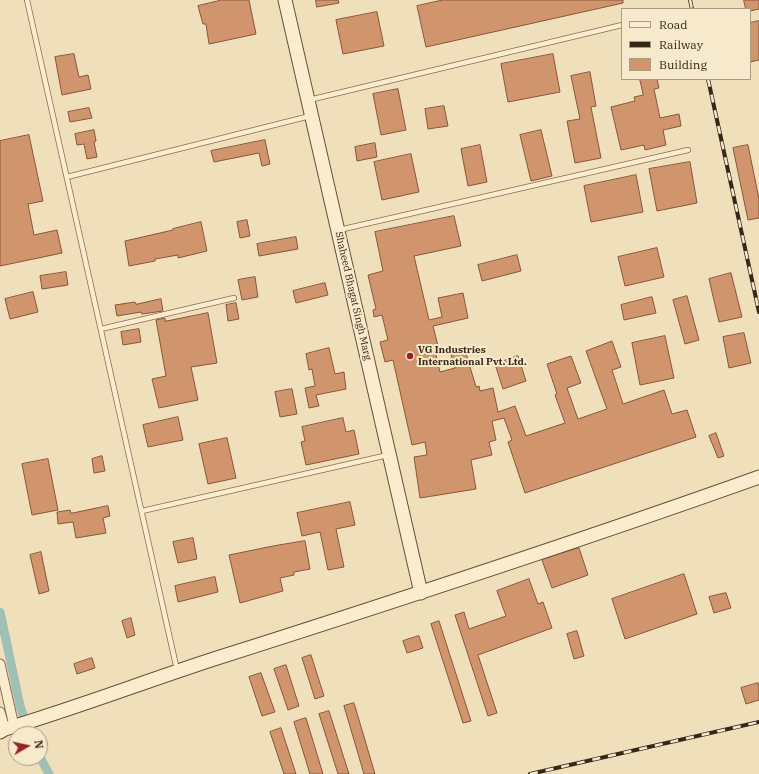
<!DOCTYPE html>
<html>
<head>
<meta charset="utf-8">
<style>
	body { margin:0 }
	#map { position:relative; width:759px; height:774px; overflow:hidden; background:#f0dfbb; font-family:"IBM Plex Serif",serif }
	canvas { display:block }
	.legend { position:absolute; left:621px; top:8px; width:130px; height:72px; box-sizing:border-box; background:#f7e9cb; border:1px solid #aa9b84; margin:0; padding:5px 7px; list-style:none; font-size:12px; color:#36271a }
	.legend li { display:flex; align-items:center; gap:8px; height:20px }
	.legend b { width:20px; border:1px solid #aa9b84 }
	.north { position:absolute; left:8px; top:726px; width:40px; height:40px; box-sizing:border-box; background:#f7e9cb; border:1px solid #aa9b84; border-radius:50%; rotate:81deg; font-size:11px; font-weight:700; line-height:16px; text-align:center; color:#36271a }
	.north::after { content:''; display:block; margin:auto; width:14px; height:18px; background:#9a2125; clip-path:polygon(50% 0,100% 100%,50% 72%,0 100%) }
</style>
</head>
<body>
<div id="map">
<canvas width="759" height="774"></canvas>
<ul class="legend">
<li><b style="height:5px;background:#fbecce"></b>Road</li>
<li><b style="height:5px;background:#36271a"></b>Railway</li>
<li><b style="height:11px;background:#d1956e"></b>Building</li>
</ul>
<div class="north">N</div>
</div>
<script>
const context = document.querySelector('canvas').getContext('2d');
context.lineJoin = 'round';
function stroke(path, color, width, dash) { context.strokeStyle = color; context.lineWidth = width; context.lineCap = dash ? 'butt' : 'round'; context.setLineDash(dash || []); context.stroke(path); }
function fillPath(path, color) { context.fillStyle = color; context.fill(path, 'evenodd'); }
function write(font, color, halo, rows, align = 'center') {
  context.font = font + ' "IBM Plex Serif",serif'; context.lineWidth = 4; context.setLineDash([]); context.textBaseline = 'middle'; context.strokeStyle = halo; context.fillStyle = color; for (const [text, x, y, turn = 0] of rows) {
    context.save(); context.translate(x, y); context.rotate((+turn || 0) * Math.PI / 180); context.textAlign = isNaN(turn) ? turn : align; if (halo) context.strokeText(text, 0, 0); context.fillText(text, 0, 0); context.restore();
  }
}
stroke(new Path2D(`
	M 0,612 L 20,706 L 29,734
	M 40,757 L 49,774`), '#a0c0b6', 9);
const building = new Path2D(`
	M 222,0 L 249,0 L 256,34 L 209,44 L 206,24 L 203,24 L 198,6 Z
	M 316,0 L 338,0 L 339,3 L 317,7 Z
	M 443,0 L 623,0 L 623,3 L 426,47 L 417,6 Z
	M 744,0 L 759,0 L 759,9 L 750,11 L 750,9 L 746,9 Z
	M 377,12 L 384,46 L 343,54 L 336,20 Z
	M 759,21 L 759,60 L 750,62 L 750,23 Z
	M 74,54 L 79,77 L 88,75 L 91,89 L 62,95 L 55,57 Z
	M 553,54 L 560,92 L 508,102 L 501,64 Z
	M 590,72 L 596,106 L 591,107 L 601,158 L 575,163 L 567,121 L 580,119 L 571,76 Z
	M 640,79 L 657,79 L 659,88 L 654,89 L 660,118 L 679,114 L 681,126 L 663,130 L 666,145 L 645,150 L 644,145 L 621,150 L 611,107 L 635,101 L 634,97 L 643,95 Z
	M 398,89 L 406,130 L 381,135 L 373,94 Z
	M 444,106 L 448,126 L 428,129 L 425,109 Z
	M 89,108 L 92,118 L 70,122 L 68,112 Z
	M 94,130 L 96,141 L 94,142 L 97,157 L 87,159 L 84,144 L 77,145 L 75,134 Z
	M 541,130 L 552,176 L 531,181 L 520,135 Z
	M 29,135 L 43,201 L 28,204 L 34,235 L 57,230 L 62,253 L 0,266 L 0,141 Z
	M 265,140 L 270,164 L 262,166 L 259,153 L 214,162 L 211,151 Z
	M 375,143 L 377,157 L 357,161 L 355,147 Z
	M 480,145 L 487,182 L 468,186 L 461,149 Z
	M 748,145 L 759,199 L 759,218 L 748,220 L 733,148 Z
	M 411,154 L 419,192 L 382,200 L 374,162 Z
	M 690,162 L 697,203 L 657,211 L 649,169 Z
	M 636,175 L 643,212 L 591,222 L 584,186 Z
	M 454,216 L 461,246 L 414,256 L 429,320 L 442,317 L 438,298 L 463,293 L 468,318 L 433,326 L 439,350 L 435,351 L 440,372 L 455,368 L 451,355 L 465,350 L 476,387 L 479,386 L 480,391 L 493,388 L 498,412 L 515,406 L 526,436 L 565,423 L 555,395 L 557,394 L 547,364 L 571,356 L 581,383 L 567,388 L 578,419 L 607,409 L 586,351 L 612,341 L 621,367 L 612,370 L 623,404 L 664,390 L 672,414 L 687,410 L 696,437 L 525,493 L 508,442 L 512,440 L 504,418 L 492,421 L 496,440 L 489,442 L 492,455 L 471,460 L 476,489 L 420,498 L 414,457 L 427,455 L 425,442 L 412,445 L 393,360 L 385,362 L 380,342 L 388,340 L 382,315 L 374,317 L 373,310 L 376,309 L 368,275 L 383,271 L 375,232 Z
	M 247,220 L 250,236 L 240,238 L 237,222 Z
	M 201,222 L 207,251 L 178,258 L 178,255 L 155,259 L 155,261 L 129,266 L 125,241 L 173,230 L 173,229 Z
	M 296,237 L 298,249 L 259,256 L 257,244 Z
	M 657,248 L 664,277 L 625,286 L 618,257 Z
	M 517,255 L 521,271 L 482,281 L 478,265 Z
	M 66,272 L 68,285 L 42,289 L 40,276 Z
	M 731,273 L 742,317 L 719,322 L 709,279 Z
	M 255,277 L 258,297 L 242,300 L 238,280 Z
	M 325,283 L 328,295 L 296,303 L 293,291 Z
	M 33,292 L 38,312 L 10,319 L 5,299 Z
	M 687,296 L 699,340 L 685,344 L 673,300 Z
	M 652,297 L 656,313 L 624,320 L 621,305 Z
	M 161,299 L 163,311 L 142,314 L 141,312 L 117,316 L 115,305 L 135,302 L 136,304 Z
	M 236,303 L 239,319 L 228,321 L 226,305 Z
	M 208,313 L 217,363 L 191,367 L 198,400 L 159,408 L 152,379 L 166,376 L 156,320 L 165,318 L 165,321 Z
	M 139,329 L 141,342 L 123,345 L 121,332 Z
	M 744,333 L 751,363 L 729,368 L 723,337 Z
	M 665,336 L 674,378 L 640,385 L 632,343 Z
	M 329,348 L 335,374 L 344,372 L 346,389 L 316,395 L 319,406 L 309,408 L 305,388 L 315,386 L 312,369 L 309,370 L 306,354 Z
	M 518,356 L 526,381 L 503,389 L 495,364 Z
	M 292,389 L 297,414 L 280,417 L 275,392 Z
	M 178,417 L 183,440 L 148,447 L 143,425 Z
	M 343,418 L 346,432 L 354,430 L 359,454 L 306,465 L 301,442 L 305,441 L 302,427 Z
	M 716,433 L 724,456 L 718,458 L 709,436 Z
	M 227,438 L 236,478 L 208,484 L 199,444 Z
	M 102,456 L 105,471 L 94,473 L 92,459 Z
	M 48,459 L 58,510 L 32,515 L 22,464 Z
	M 350,502 L 355,525 L 336,529 L 344,567 L 328,570 L 320,532 L 302,536 L 297,513 Z
	M 108,506 L 110,516 L 103,518 L 106,533 L 76,538 L 73,522 L 58,524 L 57,512 L 70,510 L 71,513 Z
	M 193,538 L 197,559 L 178,563 L 173,542 Z
	M 305,541 L 310,569 L 294,572 L 294,575 L 280,578 L 283,591 L 240,603 L 229,555 L 273,546 Z
	M 579,548 L 588,575 L 552,588 L 542,560 Z
	M 41,552 L 49,591 L 39,594 L 30,555 Z
	M 684,574 L 697,614 L 625,639 L 612,599 Z
	M 215,577 L 218,592 L 178,602 L 175,586 Z
	M 529,579 L 538,604 L 543,602 L 552,628 L 478,655 L 497,713 L 488,716 L 455,615 L 464,612 L 469,629 L 506,616 L 497,591 Z
	M 726,593 L 731,608 L 714,613 L 709,597 Z
	M 131,618 L 135,635 L 127,638 L 122,621 Z
	M 439,621 L 471,721 L 463,723 L 431,624 Z
	M 577,631 L 584,656 L 574,659 L 567,634 Z
	M 419,636 L 423,648 L 407,653 L 403,641 Z
	M 311,655 L 324,696 L 315,699 L 302,658 Z
	M 92,658 L 95,668 L 77,674 L 74,664 Z
	M 286,665 L 299,706 L 288,710 L 274,669 Z
	M 261,673 L 275,712 L 262,716 L 249,677 Z
	M 758,683 L 759,688 L 759,700 L 746,704 L 741,688 Z
	M 354,703 L 375,774 L 364,774 L 344,706 Z
	M 329,711 L 349,774 L 338,774 L 319,714 Z
	M 306,718 L 323,774 L 310,774 L 294,722 Z
	M 281,728 L 296,774 L 284,774 L 270,732 Z`);
fillPath(building, '#d1956e');
stroke(building, '#885639', 1);
const lane = new Path2D(`
	M 27,0 L 177,670
	M 309,100 L 622,25
	M 67,177 L 310,116
	M 339,230 L 688,150
	M 101,329 L 234,298
	M 142,511 L 388,455`);
const street = new Path2D(`
	M 0,664 L 14,726
	M 0,712 L 5,729`);
const secondary = new Path2D(`
	M 285,0 L 421,593
	M 0,732 L 5,729 C 76,708 146,681 217,658 C 399,600 580,541 759,477`);
stroke(lane, '#886e54', 6);
stroke(street, '#886e54', 11);
stroke(secondary, '#694f38', 15);
stroke(lane, '#fbecce', 4.5);
stroke(street, '#fbecce', 9);
stroke(secondary, '#fbecce', 13);
const rail = new Path2D(`
	M 690,0 L 692,9
	M 708,79 L 759,312
	M 530,774 L 759,722`);
stroke(rail, '#36271a', 4);
stroke(rail, '#f7e9cb', 2.5, [8]);
for (const [x, y, r, color] of [
	[410,356,4,"#9a2125"]
]) { const dot = new Path2D(); dot.arc(x, y, r, 0, 2 * Math.PI); context.fillStyle = color; context.fill(dot); stroke(dot, '#f7e9cb', 1.5); }
write('10px', '#36271a', '#f7e9cb', [
	["Shaheed Bhagat Singh Marg",353,296,77]
]);
write('bold 10px', '#36271a', '#f7e9cb', [
	["VG Industries",418,350],
	["International Pvt. Ltd.",418,362]
], 'left');
</script>
</body>
</html>
